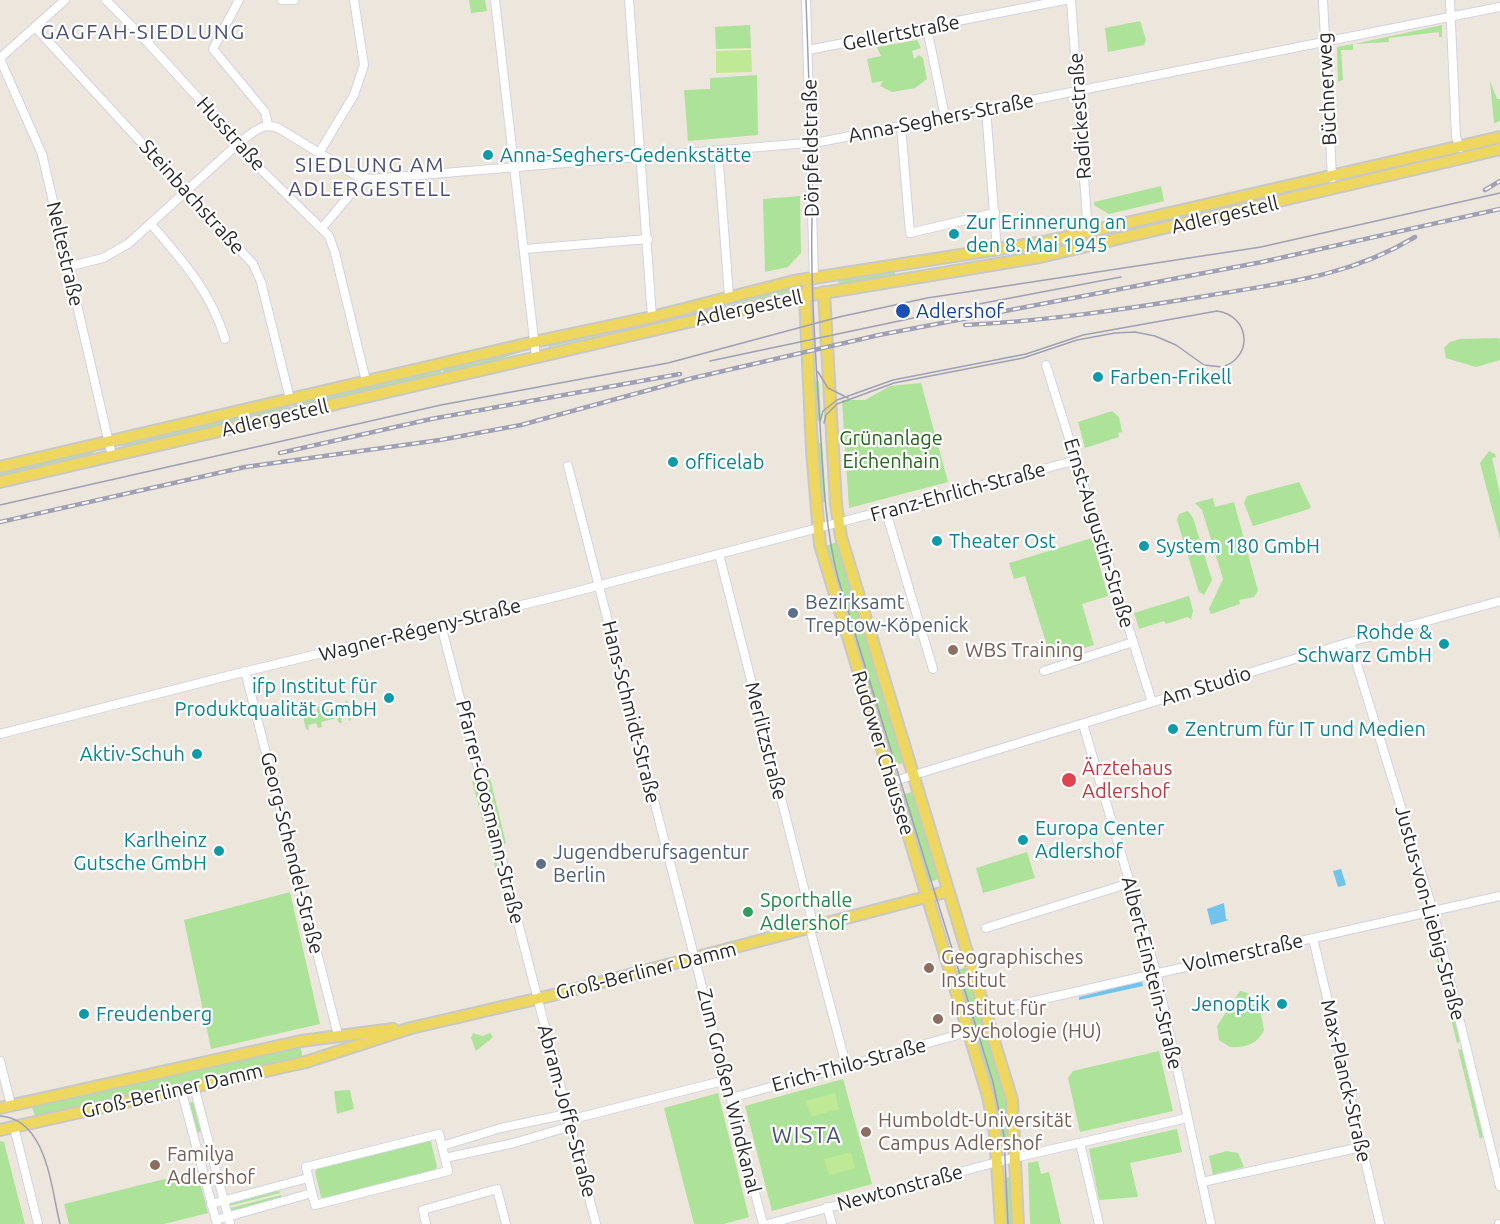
<!DOCTYPE html>
<html>
<head>
<meta charset="utf-8">
<style>
	body { margin:0 }
	canvas { display:block; background:#ece6dc }
</style>
</head>
<body>
<canvas width="1500" height="1224"></canvas>
<script>
const context = document.querySelector('canvas').getContext('2d');
context.lineJoin = 'round';
function fillPath(path, color) { context.fillStyle = color; context.fill(path, 'evenodd'); }
function stroke(path, color, width, dash) { context.strokeStyle = color; context.lineWidth = width; context.lineCap = dash ? 'butt' : 'round'; context.setLineDash(dash || []); context.stroke(path); }
function write(font, color, halo, rows, align = 'center') {
  context.font = font + ' Ubuntu,sans-serif'; context.lineWidth = 4.5; context.setLineDash([]); context.textBaseline = 'middle'; context.strokeStyle = halo; context.fillStyle = color; for (const [text, x, y, turn = 0] of rows) {
    context.save(); context.translate(x, y); context.rotate((+turn || 0) * Math.PI / 180); context.textAlign = isNaN(turn) ? turn : align; if (halo) context.strokeText(text, 0, 0); context.fillText(text, 0, 0); context.restore();
  }
}
fillPath(new Path2D(`
	M 469,0 L 485,0 L 487,11 L 471,13 Z
	M 1140,21 L 1146,40 L 1144,45 L 1108,52 L 1105,28 Z
	M 750,25 L 751,48 L 716,49 L 715,27 Z
	M 1442,25 L 1442,37 L 1439,37 L 1439,32 L 1389,38 L 1389,42 L 1354,44 Z
	M 917,40 L 921,48 L 912,51 L 914,59 L 919,55 L 923,58 L 927,79 L 915,88 L 892,92 L 880,86 L 883,81 L 872,83 L 867,59 L 881,56 L 877,47 Z
	M 1353,44 L 1353,50 L 1341,50 L 1343,80 L 1338,82 L 1337,47 Z
	M 757,75 L 758,135 L 688,141 L 684,90 L 710,89 L 710,78 Z
	M 1490,81 L 1497,99 L 1500,99 L 1500,121 L 1494,123 Z
	M 1451,154 L 1452,157 L 1099,238 L 1099,236 Z
	M 1161,186 L 1164,201 L 1109,214 L 1094,205 L 1094,202 Z
	M 800,196 L 801,253 L 788,267 L 765,272 L 763,199 Z
	M 895,272 L 896,276 L 839,285 L 838,280 Z
	M 791,288 L 791,291 L 711,309 L 710,307 Z
	M 685,313 L 685,316 L 549,347 L 549,344 Z
	M 1497,338 L 1500,339 L 1500,360 L 1476,367 L 1446,358 L 1444,348 L 1450,342 L 1460,339 Z
	M 526,350 L 477,367 L 444,374 L 443,369 Z
	M 440,370 L 442,375 L 294,409 L 293,404 Z
	M 819,381 L 821,420 L 817,421 L 819,443 L 822,443 L 826,501 L 820,505 L 812,382 Z
	M 921,383 L 948,482 L 849,508 L 842,400 L 865,400 L 890,386 Z
	M 290,405 L 291,410 L 123,449 L 122,444 Z
	M 1112,411 L 1119,417 L 1122,432 L 1118,433 L 1119,437 L 1085,448 L 1078,422 Z
	M 93,451 L 93,454 L 0,478 L 0,473 Z
	M 1489,451 L 1495,454 L 1496,457 L 1492,458 L 1500,494 L 1500,539 L 1480,463 Z
	M 1299,482 L 1311,507 L 1309,509 L 1253,526 L 1244,503 L 1247,496 Z
	M 1213,498 L 1215,507 L 1234,502 L 1258,591 L 1254,597 L 1239,600 L 1240,604 L 1211,614 L 1209,609 L 1223,579 L 1202,510 L 1195,503 Z
	M 1188,511 L 1193,518 L 1212,580 L 1204,595 L 1199,592 L 1177,520 L 1179,514 Z
	M 1092,538 L 1108,596 L 1082,604 L 1094,645 L 1051,658 L 1025,576 L 1014,579 L 1009,563 Z
	M 839,541 L 905,759 L 903,763 L 891,766 L 824,547 Z
	M 1189,596 L 1193,611 L 1191,619 L 1187,617 L 1166,624 L 1164,621 L 1139,629 L 1134,613 Z
	M 345,700 L 348,702 L 351,720 L 349,721 L 347,716 L 341,717 L 342,723 L 339,723 L 337,718 L 321,722 L 322,727 L 318,728 L 316,723 L 308,725 L 309,730 L 306,729 L 302,713 L 304,709 L 306,715 L 317,712 L 317,707 L 319,706 L 321,711 L 331,709 L 330,703 L 333,703 L 335,708 L 345,706 Z
	M 490,778 L 506,843 L 504,844 L 500,828 L 497,828 L 496,812 L 493,812 L 492,796 L 489,797 L 488,781 L 485,779 Z
	M 472,781 L 477,781 L 479,796 L 482,796 L 483,812 L 485,812 L 487,827 L 489,827 L 491,843 L 493,843 L 495,858 L 497,858 L 496,862 L 502,877 L 498,878 Z
	M 915,791 L 942,878 L 926,883 L 899,796 Z
	M 1027,852 L 1035,878 L 983,893 L 976,868 Z
	M 290,892 L 320,1024 L 211,1049 L 184,920 Z
	M 1436,955 L 1440,955 L 1450,997 L 1447,1000 Z
	M 968,966 L 1010,1108 L 1013,1140 L 1000,1145 L 954,972 Z
	M 1240,991 C 1257,992 1262,1016 1264,1030 C 1258,1044 1245,1048 1230,1047 L 1219,1040 L 1217,1026 Z
	M 1448,1007 L 1452,1008 L 1461,1041 L 1457,1043 Z
	M 473,1033 L 482,1036 L 490,1033 L 493,1037 L 476,1051 L 471,1038 Z
	M 300,1045 L 303,1059 L 36,1118 L 31,1105 Z
	M 1458,1049 L 1462,1050 L 1483,1137 L 1480,1139 Z
	M 1159,1051 L 1173,1111 L 1080,1132 L 1068,1078 L 1073,1071 Z
	M 843,1079 L 872,1184 L 772,1211 L 745,1106 Z
	M 350,1090 L 354,1109 L 337,1114 L 334,1091 Z
	M 718,1093 L 749,1217 L 724,1224 L 694,1224 L 664,1108 Z
	M 193,1102 L 201,1132 L 196,1133 L 188,1103 Z
	M 1177,1129 L 1182,1152 L 1130,1163 L 1138,1197 L 1099,1200 L 1089,1149 Z
	M 428,1140 L 431,1142 L 437,1167 L 434,1171 L 326,1200 L 321,1197 L 315,1172 L 318,1168 Z
	M 0,1141 L 4,1142 L 25,1224 L 0,1224 Z
	M 1227,1151 L 1238,1153 L 1244,1167 L 1213,1175 L 1209,1156 Z
	M 1038,1161 L 1041,1174 L 1049,1172 L 1061,1224 L 1030,1224 L 1028,1163 Z
	M 197,1171 L 208,1213 L 164,1224 L 69,1224 L 64,1204 Z
	M 1013,1177 L 1015,1224 L 1004,1224 L 1001,1178 Z
	M 279,1190 L 280,1193 L 229,1206 L 229,1203 Z
	M 281,1195 L 282,1198 L 231,1211 L 230,1208 Z`), '#ade299');
fillPath(new Path2D(`
	M 751,50 L 752,72 L 716,73 L 716,51 Z
	M 835,1093 L 839,1109 L 811,1117 L 806,1101 Z
	M 851,1152 L 855,1168 L 829,1175 L 824,1159 Z`), '#bfe995');
fillPath(new Path2D(`
	M 1341,869 L 1346,885 L 1338,887 L 1333,871 Z
	M 1224,903 L 1226,919 L 1229,920 L 1211,925 L 1207,909 Z
	M 1142,981 L 1143,986 L 1079,1000 L 1079,997 Z`), '#70c3ed');
const minor = new Path2D(`
	M 106,0 L 148,43 L 239,143 L 240,149 L 329,236 L 335,253 L 366,381
	M 239,0 L 213,49 L 265,112 L 268,125
	M 282,0 L 294,0
	M 495,0 L 536,357
	M 629,0 L 652,317
	M 806,0 L 814,279
	M 1071,0 L 1088,232
	M 1323,0 L 1332,178
	M 1450,0 L 1456,137 L 1460,148
	M 36,28 L 253,264 L 261,282 L 290,399
	M 927,28 L 945,117
	M 808,50 L 1065,0
	M 0,58 L 65,0
	M 0,59 L 42,154 L 112,456
	M 986,109 L 997,251
	M 901,126 L 910,233 L 995,213
	M 718,151 L 729,296
	M 319,153 L 354,95 L 364,65 L 354,0
	M 151,224 C 182,260 211,292 225,339
	M 322,228 L 364,178
	M 525,249 L 648,239
	M 67,267 L 103,258 L 128,244 L 239,143 C 251,134 264,120 280,129 L 357,176 L 371,179 L 820,142 L 1500,7
	M 1046,365 L 1152,702
	M 568,466 L 763,1224
	M 886,512 L 933,669
	M 719,554 L 814,928
	M 441,625 L 596,1224
	M 1350,642 L 1433,911 L 1500,1186
	M 245,671 L 338,1035
	M 1044,671 L 1133,642
	M 1083,724 L 1156,972 L 1211,1224
	M 0,734 L 235,674 L 559,596 L 1077,460
	M 891,782 L 1350,642 L 1500,601
	M 986,928 L 1130,883
	M 810,929 L 846,1065
	M 1313,938 L 1380,1224
	M 986,1012 L 1500,896
	M 0,1061 L 11,1105
	M 194,1086 L 230,1224
	M 181,1089 L 217,1224
	M 731,1098 L 968,1032
	M 569,1120 L 726,1080
	M 14,1127 L 38,1224
	M 439,1134 L 448,1171 L 315,1205 L 306,1167 Z
	M 1080,1143 L 1099,1224
	M 442,1146 L 501,1128 L 567,1114
	M 445,1158 L 514,1143 L 571,1126
	M 1202,1182 L 1361,1147
	M 211,1204 L 308,1178
	M 827,1207 L 832,1224
	M 216,1220 L 312,1193
	M 426,1224 L 423,1210 L 497,1189 L 506,1224
	M 768,1224 L 997,1162 L 1187,1118
	M 1499,1224 L 1500,1224`);
const major = new Path2D(`
	M 808,289 L 805,295 L 812,451 L 820,545 L 988,1096 L 995,1133 L 1001,1224
	M 824,292 L 836,504 L 841,537 L 1012,1100 L 1018,1224
	M 0,467 L 534,342 L 652,317 L 794,281 L 1044,242 L 1500,137
	M 0,482 L 787,299 L 1040,257 L 1500,149
	M 0,1108 L 301,1041 L 393,1029
	M 0,1130 L 306,1062 L 411,1028 L 549,996 L 949,891`);
stroke(minor, '#d1d3e3', 10);
stroke(major, '#c8c8c8', 14);
stroke(minor, '#fff', 8);
stroke(major, '#eed75e', 10);
stroke(new Path2D(`
	M 806,0 L 813,198
	M 813,191 C 809,268 815,347 820,424 C 823,476 825,527 838,578 L 993,1082 L 1004,1136 L 1008,1224
	M 710,361 L 984,303 L 1121,277
	M 818,372 L 828,388 L 848,398
	M 820,422 L 823,411 L 837,400 L 893,380 L 1026,354 L 1083,335 L 1217,311 C 1251,316 1253,358 1222,367 L 1204,365 L 1176,345 L 1155,336 L 1135,332 L 1115,333 L 1077,340 L 1023,358 L 894,383 L 837,404 L 826,415 L 824,423
	M 0,505 L 441,405 L 668,363 L 839,317 L 927,298 L 1261,247 L 1500,193
	M 0,1116 C 47,1119 51,1188 60,1224`), '#9fa0b4', 1.5);
const rail = new Path2D(`
	M 1485,190 L 1500,181
	M 965,325 C 1047,321 1126,309 1206,296 C 1281,283 1349,277 1415,237
	M 280,453 L 431,419 L 680,374
	M 0,522 L 245,467 L 440,440 L 521,425 L 693,378 L 879,335 L 1262,262 L 1500,209`);
stroke(rail, '#9fa0b4', 4.5);
stroke(rail, '#fff', 2, [7]);
for (const [x, y, r, color] of [
	[488,155,6,"#0f9aa8"],
	[954,234,6,"#0f9aa8"],
	[903,311,8,"#1a4fb4"],
	[1098,377,6,"#0f9aa8"],
	[673,462,6,"#0f9aa8"],
	[937,541,6,"#0f9aa8"],
	[1144,546,6,"#0f9aa8"],
	[793,613,6,"#5c6f8a"],
	[1444,644,6,"#0f9aa8"],
	[953,650,6,"#8d6e63"],
	[389,698,6,"#0f9aa8"],
	[1173,729,6,"#0f9aa8"],
	[197,754,6,"#0f9aa8"],
	[1069,780,8,"#e0444e"],
	[1023,840,6,"#0f9aa8"],
	[219,851,6,"#0f9aa8"],
	[541,864,6,"#5c6f8a"],
	[748,912,6,"#2e9e5b"],
	[929,968,6,"#8d6e63"],
	[1282,1004,6,"#0f9aa8"],
	[84,1014,6,"#0f9aa8"],
	[938,1019,6,"#8d6e63"],
	[866,1132,6,"#8d6e63"],
	[155,1165,6,"#8d6e63"]
]) { const dot = new Path2D(); dot.arc(x, y, r, 0, 2 * Math.PI); context.fillStyle = color; context.fill(dot); stroke(dot, '#fff', 2); }
write('20px', '#2a2a2a', '#fff', [
	["Gellertstraße",901,33,-11],
	["Büchnerweg",1327,89,-93],
	["Radickestraße",1080,116,-94],
	["Anna-Seghers-Straße",941,118,-11],
	["Husstraße",231,134,48],
	["Dörpfeldstraße",811,148,-91],
	["Steinbachstraße",192,197,48],
	["Adlergestell",1225,215,-13],
	["Neltestraße",65,254,77],
	["Adlergestell",749,308,-12],
	["Adlergestell",275,418,-13],
	["Franz-Ehrlich-Straße",958,492,-15],
	["Ernst-Augustin-Straße",1099,533,73],
	["Wagner-Régeny-Straße",420,630,-14],
	["Am Studio",1206,686,-17],
	["Hans-Schmidt-Straße",631,712,76],
	["Merlitzstraße",766,741,76],
	["Rudower Chaussee",883,753,73],
	["Pfarrer-Goosmann-Straße",490,812,76],
	["Georg-Schendel-Straße",292,853,76],
	["Justus-von-Liebig-Straße",1430,913,75],
	["Volmerstraße",1243,953,-12],
	["Groß-Berliner Damm",646,971,-14],
	["Albert-Einstein-Straße",1152,973,76],
	["Erich-Thilo-Straße",849,1065,-15],
	["Max-Planck-Straße",1346,1081,77],
	["Groß-Berliner Damm",172,1091,-13],
	["Zum Großen Windkanal",729,1091,76],
	["Abram-Joffe-Straße",567,1111,75],
	["Newtonstraße",900,1188,-15]
]);
write('20px', '#0d838f', '#fff', [
	["Anna-Seghers-Gedenkstätte",500,155],
	["Zur Erinnerung an",966,222],
	["den 8. Mai 1945",966,245],
	["Farben-Frikell",1110,377],
	["officelab",685,462],
	["Theater Ost",949,541],
	["System 180 GmbH",1156,546],
	["Rohde &",1432,632,"right"],
	["Schwarz GmbH",1432,655,"right"],
	["ifp Institut für",377,686,"right"],
	["Produktqualität GmbH",377,709,"right"],
	["Zentrum für IT und Medien",1185,729],
	["Aktiv-Schuh",185,754,"right"],
	["Europa Center",1035,828],
	["Adlershof",1035,851],
	["Karlheinz",207,840,"right"],
	["Gutsche GmbH",207,863,"right"],
	["Jenoptik",1270,1004,"right"],
	["Freudenberg",96,1014]
], 'left');
write('20px', '#164399', '#fff', [
	["Adlershof",916,311]
], 'left');
write('20px', '#25661b', '#fff', [
	["Grünanlage",891,438],
	["Eichenhain",891,461]
]);
write('20px', '#4e5e75', '#fff', [
	["Bezirksamt",805,602],
	["Treptow-Köpenick",805,625],
	["Jugendberufsagentur",553,852],
	["Berlin",553,875]
], 'left');
write('20px', '#785e54', '#fff', [
	["WBS Training",965,650],
	["Geographisches",941,957],
	["Institut",941,980],
	["Institut für",950,1008],
	["Psychologie (HU)",950,1031],
	["Humboldt-Universität",878,1120],
	["Campus Adlershof",878,1143],
	["Familya",167,1154],
	["Adlershof",167,1177]
], 'left');
write('20px', '#be3a42', '#fff', [
	["Ärztehaus",1082,768],
	["Adlershof",1082,791]
], 'left');
write('20px', '#27864d', '#fff', [
	["Sporthalle",760,900],
	["Adlershof",760,923]
], 'left');
context.letterSpacing = '1.5px';
write('21px', '#4b507a', '#fff', [
	["GAGFAH-SIEDLUNG",143,32],
	["SIEDLUNG AM",370,165],
	["ADLERGESTELL",370,189]
]);
context.letterSpacing = '0px';
context.letterSpacing = '1.5px';
write('22px', '#4b507a', '#fff', [
	["WISTA",807,1136]
]);
context.letterSpacing = '0px';
</script>
</body>
</html>
